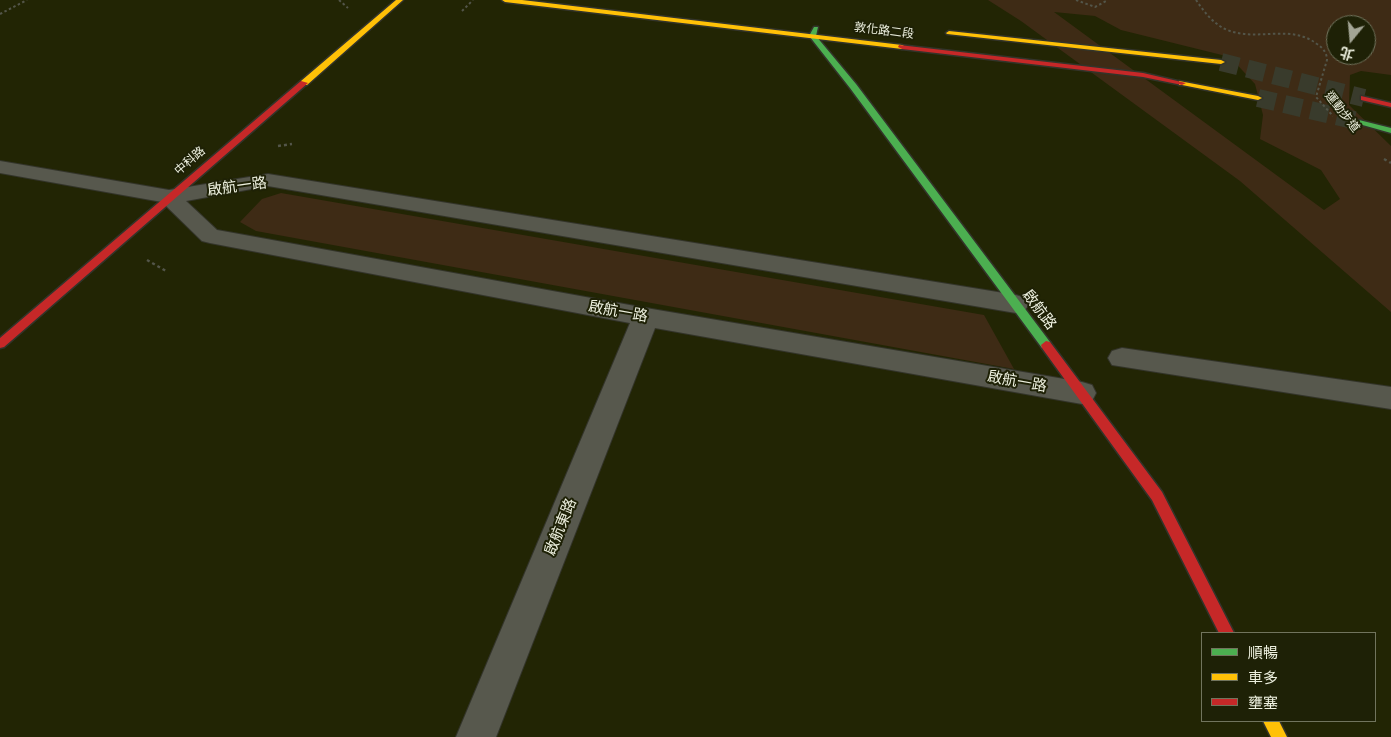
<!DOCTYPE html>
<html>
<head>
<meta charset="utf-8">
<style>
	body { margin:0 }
	#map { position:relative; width:1391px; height:737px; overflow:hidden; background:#191b0c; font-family:"Noto Sans","Noto Sans TC",sans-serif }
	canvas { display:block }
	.legend { position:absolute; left:1201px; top:632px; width:175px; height:90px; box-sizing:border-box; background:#1e2106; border:1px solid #71745d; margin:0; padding:6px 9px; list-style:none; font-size:15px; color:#edf0df }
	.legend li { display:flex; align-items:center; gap:10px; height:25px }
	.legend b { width:25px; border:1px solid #71745d }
	.north { position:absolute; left:1326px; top:15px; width:50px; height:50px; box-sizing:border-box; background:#1e2106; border:1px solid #71745d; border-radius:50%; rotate:197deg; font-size:14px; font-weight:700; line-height:20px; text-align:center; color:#edf0df }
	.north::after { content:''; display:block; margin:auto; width:18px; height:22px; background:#a3a595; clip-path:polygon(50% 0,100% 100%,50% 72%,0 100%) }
</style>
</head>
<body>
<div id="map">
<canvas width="1391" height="737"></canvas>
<ul class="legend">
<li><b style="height:6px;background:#4caf50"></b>順暢</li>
<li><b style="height:6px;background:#ffc107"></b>車多</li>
<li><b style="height:6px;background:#c62828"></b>壅塞</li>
</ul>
<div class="north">北</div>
</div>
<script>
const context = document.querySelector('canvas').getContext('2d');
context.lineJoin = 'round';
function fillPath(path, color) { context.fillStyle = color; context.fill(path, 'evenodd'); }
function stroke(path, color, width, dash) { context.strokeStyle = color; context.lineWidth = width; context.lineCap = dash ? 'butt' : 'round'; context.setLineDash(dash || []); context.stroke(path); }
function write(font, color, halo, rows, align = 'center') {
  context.font = font + ' "Noto Sans","Noto Sans TC",sans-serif'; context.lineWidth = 4; context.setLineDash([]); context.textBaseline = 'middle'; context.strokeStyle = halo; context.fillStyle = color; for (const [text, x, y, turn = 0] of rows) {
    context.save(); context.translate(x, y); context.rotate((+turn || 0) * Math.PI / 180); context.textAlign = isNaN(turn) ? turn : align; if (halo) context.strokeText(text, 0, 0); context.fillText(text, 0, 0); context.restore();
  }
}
fillPath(new Path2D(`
	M 0,0 L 1391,0 L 1391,737 L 0,737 ZM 1336,25 L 1366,25 L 1366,55 L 1336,55 ZM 1202,633 L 1375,633 L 1375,721 L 1202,721 Z`), '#222504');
fillPath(new Path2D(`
	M 988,0 L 1391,0 L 1391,75 L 1361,71 L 1350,75 L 1349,105 L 1391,146 L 1391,312 L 1240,181 L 1021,21 ZM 1054,12 L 1095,16 L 1121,30 L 1230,57 L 1255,84 L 1263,115 L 1260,139 L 1321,170 L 1340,199 L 1324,210 ZM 1336,25 L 1366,25 L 1366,55 L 1336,55 Z
	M 281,193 L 984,315 L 1014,369 L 256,231 L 240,222 L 262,199 Z`), '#3e2b15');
stroke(new Path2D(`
	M 1221,62 L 1364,98
	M 1258,98 L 1362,122`), '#393b2c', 18, [18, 9]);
const street = new Path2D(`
	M 0,161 L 169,190 L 268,174 L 1016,295 L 1025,298 L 1029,304 L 1025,310 L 1016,313 L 268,186 L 186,201 L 217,230 L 646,308 L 1082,382 L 1092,385 L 1096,393 L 1092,401 L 1082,404 L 655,328 L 496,737 L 456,737 L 630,323 L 210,243 L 202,241 L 162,202 L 0,173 Z
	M 1122,348 L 1391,387 L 1391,409 L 1112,365 L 1108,358 L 1112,351 Z`);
const fast = new Path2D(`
	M 814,27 L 818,27 L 816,36 L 856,84 L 1050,342 L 1051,345 L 1050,348 L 1042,348 L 850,88 L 810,37 L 809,36 Z
	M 1359,120 L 1391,128 L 1391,133 L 1359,124 Z`);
const slow = new Path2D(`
	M 396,0 L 403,0 L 307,85 L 301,85 L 301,81 Z
	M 502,0 L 522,0 L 902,45 L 906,47 L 902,49 L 505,2 Z
	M 949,31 L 1221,60 L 1225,62 L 1221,64 L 947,34 L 946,33 Z
	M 1179,81 L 1258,96 L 1262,98 L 1258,100 L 1182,85 L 1179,85 Z
	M 1263,721 L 1279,721 L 1287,737 L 1271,737 Z`);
const jam = new Path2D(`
	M 899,45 L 1143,73 L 1186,83 L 1182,85 L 1143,77 L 902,49 L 898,47 Z
	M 301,81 L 308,83 L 4,347 L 0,348 L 0,338 Z
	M 1361,96 L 1391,103 L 1391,107 L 1361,100 Z
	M 1046,341 L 1050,342 L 1162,492 L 1234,633 L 1219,633 L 1152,500 L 1042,348 L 1041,345 Z`);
stroke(street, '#33342a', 2);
stroke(fast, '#33342a', 3);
stroke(slow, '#33342a', 3);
stroke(jam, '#33342a', 3);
stroke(new Path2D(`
	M 339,0 L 348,8
	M 1076,0 L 1095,7 L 1108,0
	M 1196,0 C 1205,13 1215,26 1230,31 C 1259,41 1291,24 1317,44 C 1323,48 1327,53 1327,60 L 1316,97 L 1333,116
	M 462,11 L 473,0
	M 0,14 L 27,0`), '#535549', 2, [2.5, 2.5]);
stroke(new Path2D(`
	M 278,146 L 292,144
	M 1384,159 L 1391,163
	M 147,260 L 166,271`), '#535549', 2.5, [3, 3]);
fillPath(street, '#57584d');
fillPath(fast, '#4caf50');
fillPath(slow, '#ffc107');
fillPath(jam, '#c62828');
write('12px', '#edf0df', '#1e2106', [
	["敦化路二段",884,31,7],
	["運動步道",1342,112,52],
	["中科路",190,161,-41]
]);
write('15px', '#edf0df', '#1e2106', [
	["啟航一路",237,187,-8],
	["啟航路",1039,310,53],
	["啟航一路",618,312,10],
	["啟航一路",1017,382,10],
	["啟航東路",561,527,-68]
]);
</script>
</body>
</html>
